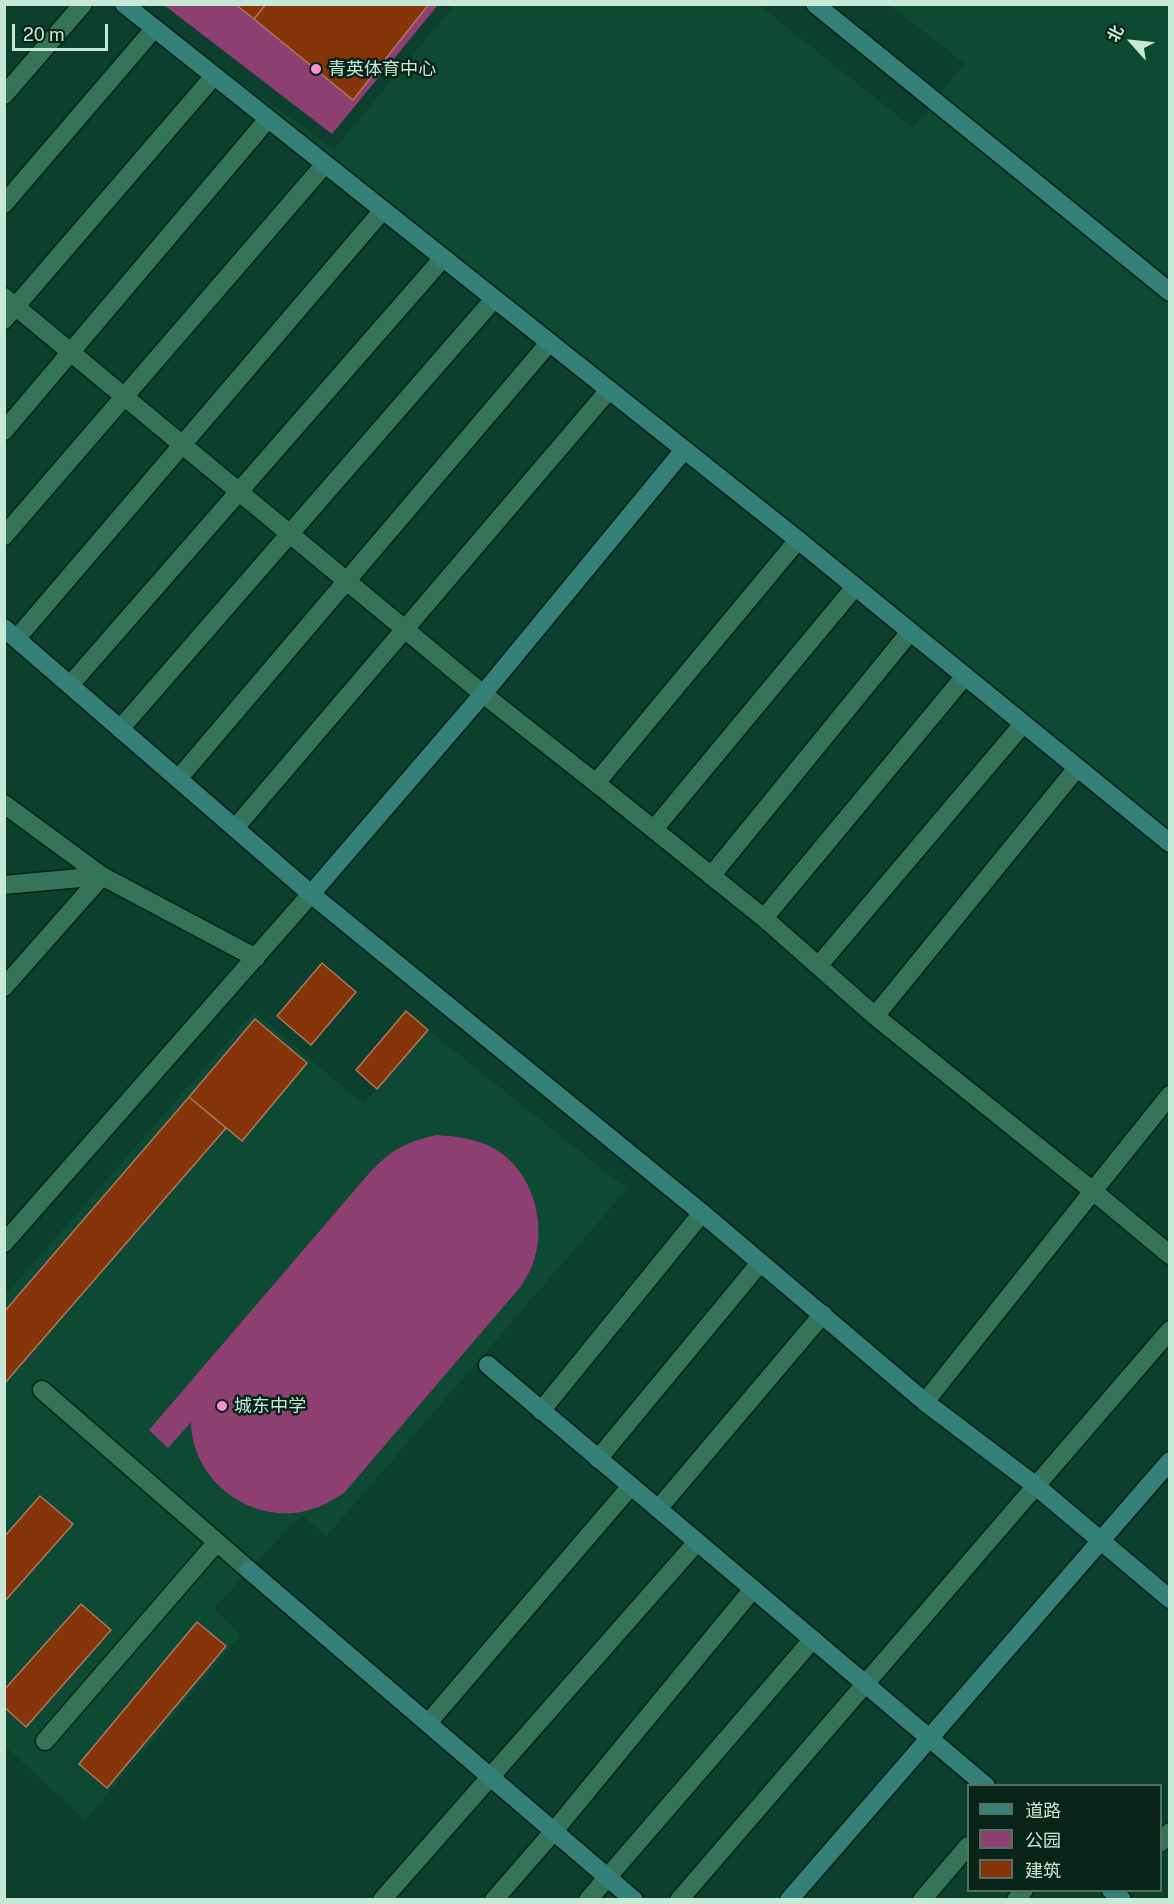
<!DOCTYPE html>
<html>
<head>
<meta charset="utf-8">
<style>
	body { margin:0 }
	#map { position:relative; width:1174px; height:1904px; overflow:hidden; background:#0c3f2d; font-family:"Public Sans","Noto Sans SC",sans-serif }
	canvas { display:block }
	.frame { position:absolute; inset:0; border:6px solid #c7e7d7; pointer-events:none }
	.legend { position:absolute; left:967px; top:1784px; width:195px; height:108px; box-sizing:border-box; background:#082318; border:2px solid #547164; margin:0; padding:8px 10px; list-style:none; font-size:18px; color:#c7e7d7 }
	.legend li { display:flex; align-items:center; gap:12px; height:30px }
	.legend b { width:30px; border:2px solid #547164 }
	.north { position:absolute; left:1102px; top:12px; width:60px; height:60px; -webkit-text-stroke:4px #082318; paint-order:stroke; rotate:297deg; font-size:16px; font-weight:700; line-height:24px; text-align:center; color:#c7e7d7 }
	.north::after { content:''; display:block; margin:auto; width:21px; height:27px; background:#c7e7d7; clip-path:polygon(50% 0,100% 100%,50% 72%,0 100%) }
	.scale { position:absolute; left:12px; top:24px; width:96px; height:27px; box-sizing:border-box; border:3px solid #c7e7d7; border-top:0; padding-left:8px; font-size:18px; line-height:21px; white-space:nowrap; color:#c7e7d7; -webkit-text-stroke:4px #082318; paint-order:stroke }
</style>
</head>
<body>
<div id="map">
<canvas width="1174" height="1904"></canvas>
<div class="frame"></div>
<ul class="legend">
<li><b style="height:8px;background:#358078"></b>道路</li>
<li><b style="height:16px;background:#8f4072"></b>公园</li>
<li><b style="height:16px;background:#853509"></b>建筑</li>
</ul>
<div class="north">北</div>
<div class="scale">20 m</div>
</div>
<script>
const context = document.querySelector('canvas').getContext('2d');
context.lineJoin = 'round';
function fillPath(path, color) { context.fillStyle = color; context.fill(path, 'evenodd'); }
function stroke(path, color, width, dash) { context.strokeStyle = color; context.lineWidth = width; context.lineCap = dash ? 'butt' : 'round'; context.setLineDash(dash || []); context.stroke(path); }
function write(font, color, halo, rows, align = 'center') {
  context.font = font + ' "Public Sans","Noto Sans SC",sans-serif'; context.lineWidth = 5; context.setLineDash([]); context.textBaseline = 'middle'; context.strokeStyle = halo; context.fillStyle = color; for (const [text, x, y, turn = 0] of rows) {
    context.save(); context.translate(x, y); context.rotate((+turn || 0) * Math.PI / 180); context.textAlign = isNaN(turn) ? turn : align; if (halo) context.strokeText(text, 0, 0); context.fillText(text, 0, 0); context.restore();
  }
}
fillPath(new Path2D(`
	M 133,5 L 334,149 L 454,5 L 759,5 L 913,128 L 964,63 L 889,5 L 1169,5 L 1169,844 Z
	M 254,1012 L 364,1104 L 428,1030 L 627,1189 L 326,1537 L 302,1515 L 249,1570 L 214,1609 L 241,1635 L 85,1821 L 5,1746 L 4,1296 Z`), '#0d4933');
fillPath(new Path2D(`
	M 164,5 L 438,5 L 332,134 Z
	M 436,1135 C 454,1136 470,1138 487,1145 C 529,1163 548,1218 534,1260 C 532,1269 526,1277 522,1285 L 344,1493 C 328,1503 312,1512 293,1513 C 241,1517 192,1476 191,1422 L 168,1448 L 149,1430 L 371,1171 C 394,1148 405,1143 436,1135 Z`), '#8f4072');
const building = new Path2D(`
	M 235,4 L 266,4 L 254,19 Z
	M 266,4 L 429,4 L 353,100 L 254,19 Z
	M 322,963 L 356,992 L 311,1045 L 277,1016 Z
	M 406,1011 L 428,1030 L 377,1089 L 356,1070 Z
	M 255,1019 L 307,1063 L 242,1141 L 189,1097 Z
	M 189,1097 L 226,1128 L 4,1384 L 4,1312 Z
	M 40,1496 L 73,1524 L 4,1602 L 4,1537 Z
	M 81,1604 L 111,1630 L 26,1727 L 4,1707 L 4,1690 Z
	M 197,1622 L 226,1646 L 107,1788 L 79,1764 Z`);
fillPath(building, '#853509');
stroke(building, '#af7860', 1.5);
const lane = new Path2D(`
	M 4,95 L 83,4
	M 4,204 L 154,29
	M 4,297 L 483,694 L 596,783 L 764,918 L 875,1016 L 1093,1191 L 925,1402
	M 4,320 L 214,76
	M 4,431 L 268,119
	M 4,536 L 325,164
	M 17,638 L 383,210
	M 70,685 L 443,258
	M 120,729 L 494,299
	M 178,779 L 549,343
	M 596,783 L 798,540
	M 235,828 L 609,390
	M 654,829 L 855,587
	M 711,876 L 910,632
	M 764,918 L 965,676
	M 819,965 L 1023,724
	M 875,1016 L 1077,768
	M 1170,1095 L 1093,1191 L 1170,1255
	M 42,1390 L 249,1570
	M 541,1411 L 702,1213
	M 598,1459 L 760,1263
	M 658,1509 L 823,1314
	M 428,1723 L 631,1486
	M 45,1741 L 217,1542
	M 382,1900 L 697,1542
	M 494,1900 L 554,1831 L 753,1589
	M 588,1900 L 813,1639
	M 679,1900 L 1170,1330
	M 922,1900 L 968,1846
	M 1016,1900 L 1024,1890`);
const street = new Path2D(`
	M 4,804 L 102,876
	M 4,885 L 102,876
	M 4,987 L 102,876 L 256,958
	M 4,1243 L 311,894
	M 1160,1843 L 1170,1832`);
const secondary = new Path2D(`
	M 124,4 L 798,540 L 1170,843
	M 815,4 L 1170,292
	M 4,628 L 311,894 L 702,1213 L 925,1402 L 1036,1486 L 1170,1599
	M 311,894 L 483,694 L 684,450
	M 488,1365 L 986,1786
	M 249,1570 L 634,1900
	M 1111,1890 L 1122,1900
	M 789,1900 L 1170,1461`);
stroke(lane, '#022417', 21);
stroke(street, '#022417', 21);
stroke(secondary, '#022417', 21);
stroke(lane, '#35745a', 18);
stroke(street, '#35745a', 18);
stroke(secondary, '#358078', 18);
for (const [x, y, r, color] of [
	[316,69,6,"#f790ce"],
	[222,1406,6,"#f790ce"]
]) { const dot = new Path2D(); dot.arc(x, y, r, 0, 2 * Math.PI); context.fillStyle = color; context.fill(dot); stroke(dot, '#082318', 2); }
write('18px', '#c7e7d7', '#082318', [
	["青英体育中心",328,69],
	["城东中学",234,1406]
], 'left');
</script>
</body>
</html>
